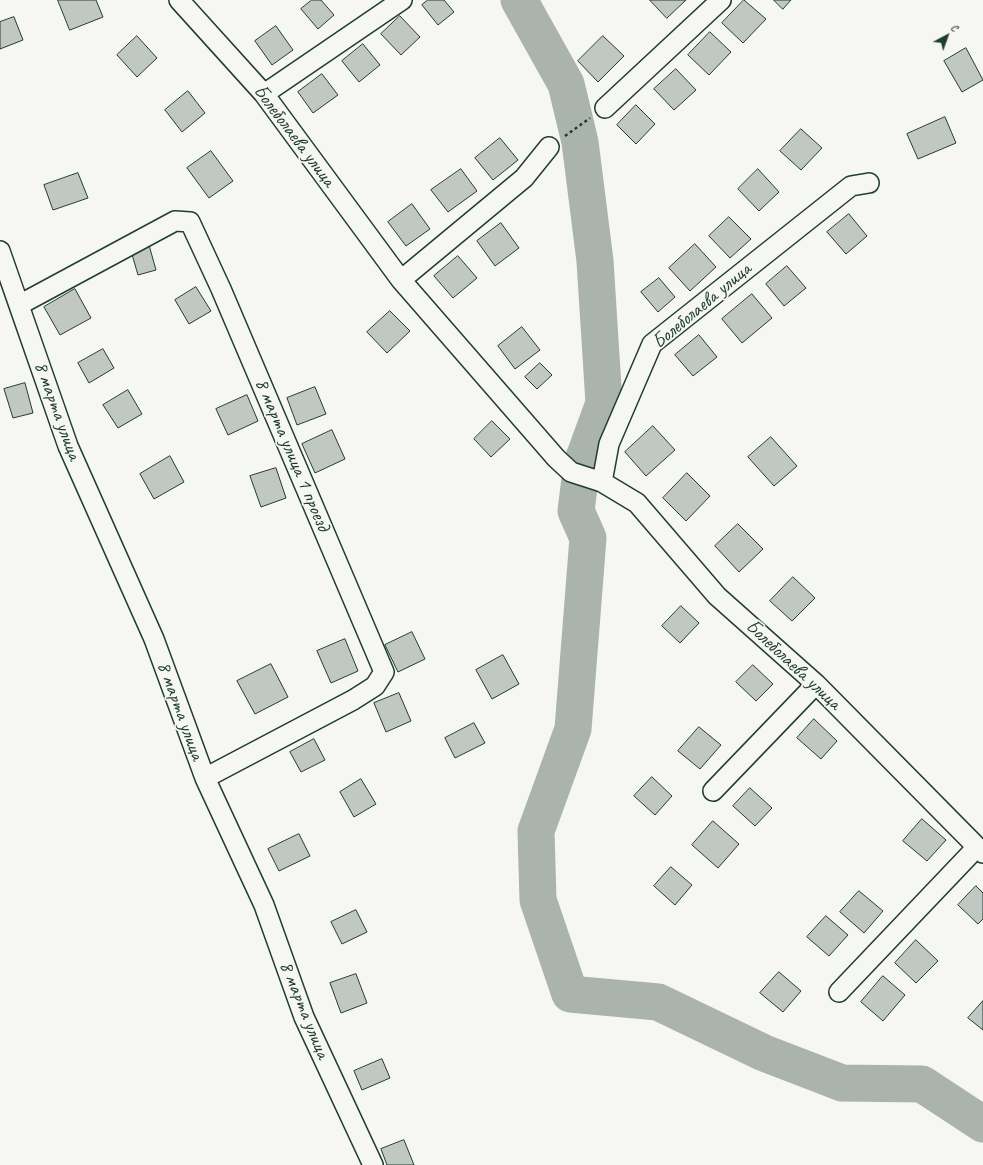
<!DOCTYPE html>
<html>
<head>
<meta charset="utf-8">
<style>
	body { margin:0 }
	#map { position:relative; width:983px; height:1165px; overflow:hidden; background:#f6f6f2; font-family:Caveat,sans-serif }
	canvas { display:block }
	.north { position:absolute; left:927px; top:16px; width:40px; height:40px; -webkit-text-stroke:3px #f6f6f2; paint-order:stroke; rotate:41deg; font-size:11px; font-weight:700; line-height:16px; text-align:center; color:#1f3d34 }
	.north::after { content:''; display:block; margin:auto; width:14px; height:18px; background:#1f3d34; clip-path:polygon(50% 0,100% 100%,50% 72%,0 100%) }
</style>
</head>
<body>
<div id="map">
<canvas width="983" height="1165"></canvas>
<div class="north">С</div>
</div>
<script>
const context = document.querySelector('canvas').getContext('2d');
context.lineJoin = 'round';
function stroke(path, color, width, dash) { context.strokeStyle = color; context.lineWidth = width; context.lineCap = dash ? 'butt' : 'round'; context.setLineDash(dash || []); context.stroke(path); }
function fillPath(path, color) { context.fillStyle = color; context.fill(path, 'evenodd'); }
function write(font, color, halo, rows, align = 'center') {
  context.font = font + ' Caveat,sans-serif'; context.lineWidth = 3.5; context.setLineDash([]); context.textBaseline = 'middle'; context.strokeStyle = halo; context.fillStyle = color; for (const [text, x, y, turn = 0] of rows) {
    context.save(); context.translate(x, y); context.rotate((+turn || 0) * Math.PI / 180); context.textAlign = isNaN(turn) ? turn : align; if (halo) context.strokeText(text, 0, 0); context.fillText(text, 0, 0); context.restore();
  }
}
stroke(new Path2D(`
	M 519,0 L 566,84 L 580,142 L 595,261 L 604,403 L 582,463 L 576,511 L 588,538 L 573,729 L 536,831 L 538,900 L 570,994 L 658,1002 L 764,1053 L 842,1083 L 922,1084 L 983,1124`), '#aab3ae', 37);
const building = new Path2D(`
	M 58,0 L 96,0 L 103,17 L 70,30 Z
	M 312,0 L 321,0 L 334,15 L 318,29 L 301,9 Z
	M 428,0 L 444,0 L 454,12 L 438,25 L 422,5 Z
	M 650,0 L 686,0 L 667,18 Z
	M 744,0 L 766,19 L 743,43 L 722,23 Z
	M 774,0 L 791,0 L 783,9 Z
	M 400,16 L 420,37 L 401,55 L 381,34 Z
	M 14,17 L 23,40 L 0,49 L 0,22 Z
	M 276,26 L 293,50 L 272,65 L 255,41 Z
	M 710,32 L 731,52 L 709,75 L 688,55 Z
	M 137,36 L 157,58 L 137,77 L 117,55 Z
	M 603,36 L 624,56 L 598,82 L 578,61 Z
	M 363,44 L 380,65 L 359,82 L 342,61 Z
	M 966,48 L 983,80 L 962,92 L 944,61 Z
	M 676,69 L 696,90 L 674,110 L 654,89 Z
	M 322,74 L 338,95 L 313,113 L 298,92 Z
	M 188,91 L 205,113 L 182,132 L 165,110 Z
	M 636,105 L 655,124 L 636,144 L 617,125 Z
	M 945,117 L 956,143 L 918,159 L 907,134 Z
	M 801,129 L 822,148 L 801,170 L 780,151 Z
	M 500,138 L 518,160 L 493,180 L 475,158 Z
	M 211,151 L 233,181 L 209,198 L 187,168 Z
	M 461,169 L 477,191 L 448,212 L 431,190 Z
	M 758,169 L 779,192 L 759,211 L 738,189 Z
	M 78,173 L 88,198 L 53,210 L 44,185 Z
	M 412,204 L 430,229 L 406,246 L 388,222 Z
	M 849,214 L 867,236 L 846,254 L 827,232 Z
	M 729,217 L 751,239 L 730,258 L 709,236 Z
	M 501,223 L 519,248 L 495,266 L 477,241 Z
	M 695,244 L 716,267 L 690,291 L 669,268 Z
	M 149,245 L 156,270 L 138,275 L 131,251 Z
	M 458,256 L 477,278 L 453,298 L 434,276 Z
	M 787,266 L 806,288 L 784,306 L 766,284 Z
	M 659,278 L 675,297 L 658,312 L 641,292 Z
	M 196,287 L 211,311 L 189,324 L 175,300 Z
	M 75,289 L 91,318 L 60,335 L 44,307 Z
	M 752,294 L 772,318 L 742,343 L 722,319 Z
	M 390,311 L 410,331 L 387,353 L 367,332 Z
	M 522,327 L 540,350 L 515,369 L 498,346 Z
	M 699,335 L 717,357 L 693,376 L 675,355 Z
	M 103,349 L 114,368 L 89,383 L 78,363 Z
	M 540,363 L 552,375 L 537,389 L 525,377 Z
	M 25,383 L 33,413 L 13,418 L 4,389 Z
	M 315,387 L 326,414 L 297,425 L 287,398 Z
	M 128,390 L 142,414 L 118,428 L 103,405 Z
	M 247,395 L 258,421 L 228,435 L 216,409 Z
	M 492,421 L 510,439 L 491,457 L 474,439 Z
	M 653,426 L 675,450 L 646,476 L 625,452 Z
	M 332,430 L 345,459 L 315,473 L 302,444 Z
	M 771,437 L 797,466 L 774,486 L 748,457 Z
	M 170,456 L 184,482 L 154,499 L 140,474 Z
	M 276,468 L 286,498 L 261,507 L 250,476 Z
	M 687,473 L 710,496 L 686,521 L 663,498 Z
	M 738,524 L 763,549 L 739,572 L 715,546 Z
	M 793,577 L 815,598 L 792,621 L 770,601 Z
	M 681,606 L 699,623 L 680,643 L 662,626 Z
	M 412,632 L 425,659 L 398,672 L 385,645 Z
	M 345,639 L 358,671 L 331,683 L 317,651 Z
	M 503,655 L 519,684 L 492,699 L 476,670 Z
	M 271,664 L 288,697 L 255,714 L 237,681 Z
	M 753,665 L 773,684 L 756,701 L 736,682 Z
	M 399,693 L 411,721 L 386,732 L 374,703 Z
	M 814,719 L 837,741 L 821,759 L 797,738 Z
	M 474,723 L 485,743 L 455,758 L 445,738 Z
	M 699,727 L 721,745 L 700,769 L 678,751 Z
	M 314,739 L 325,760 L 301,772 L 290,752 Z
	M 652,777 L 672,796 L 655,815 L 634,796 Z
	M 361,779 L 376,804 L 354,817 L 340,792 Z
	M 750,788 L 772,808 L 755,826 L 733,806 Z
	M 922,819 L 946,840 L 927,861 L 903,841 Z
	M 713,821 L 739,844 L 718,868 L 692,845 Z
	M 299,834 L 310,856 L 279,871 L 268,849 Z
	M 671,867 L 692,885 L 675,905 L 654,886 Z
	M 976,886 L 983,893 L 983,919 L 978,924 L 958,905 Z
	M 859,891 L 883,911 L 864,933 L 840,912 Z
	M 356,910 L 367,932 L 342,944 L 331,922 Z
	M 826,916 L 848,935 L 829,956 L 807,937 Z
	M 916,940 L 938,961 L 916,983 L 895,963 Z
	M 779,972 L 801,991 L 783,1012 L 760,993 Z
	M 356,974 L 367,1003 L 341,1013 L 330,983 Z
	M 883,976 L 905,995 L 883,1021 L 861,1002 Z
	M 983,1001 L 983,1030 L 968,1018 Z
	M 382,1059 L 390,1078 L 362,1090 L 354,1071 Z
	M 404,1140 L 414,1165 L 387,1165 L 381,1149 Z`);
fillPath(building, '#c1c8c3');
stroke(building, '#1f3d34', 1);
const street = new Path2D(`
	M 179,0 L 264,94 L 401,280 L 556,458 L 571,472 L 602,482 L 637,503 L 717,596 L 816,684 L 983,853
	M 264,94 L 402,0
	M 605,108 L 721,0
	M 0,251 L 68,446 L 154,639 L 205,778 L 264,905 L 304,1017 L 373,1165
	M 401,280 L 524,178 L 549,147
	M 19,305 L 175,221 L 190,222 L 221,289 L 384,672 L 375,686 L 353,700 L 205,778
	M 602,482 L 609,444 L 652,344 L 851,186 L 869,183
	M 713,791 L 816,684
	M 839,992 L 977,847`);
stroke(street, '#1f3d34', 22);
stroke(new Path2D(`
	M 565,136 L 590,118`), '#1f3d34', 2.5, [3, 3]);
stroke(street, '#f6f6f2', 19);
write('20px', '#1f3d34', '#f6f6f2', [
	["Болеболаева улица",294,136,53],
	["Болеболаева улица",702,306,-40],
	["8 марта улица",57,411,70],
	["8 марта улица 1 проезд",292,455,67],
	["Болеболаева улица",793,665,43],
	["8 марта улица",180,711,70],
	["8 марта улица",304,1010,68]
]);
</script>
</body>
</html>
